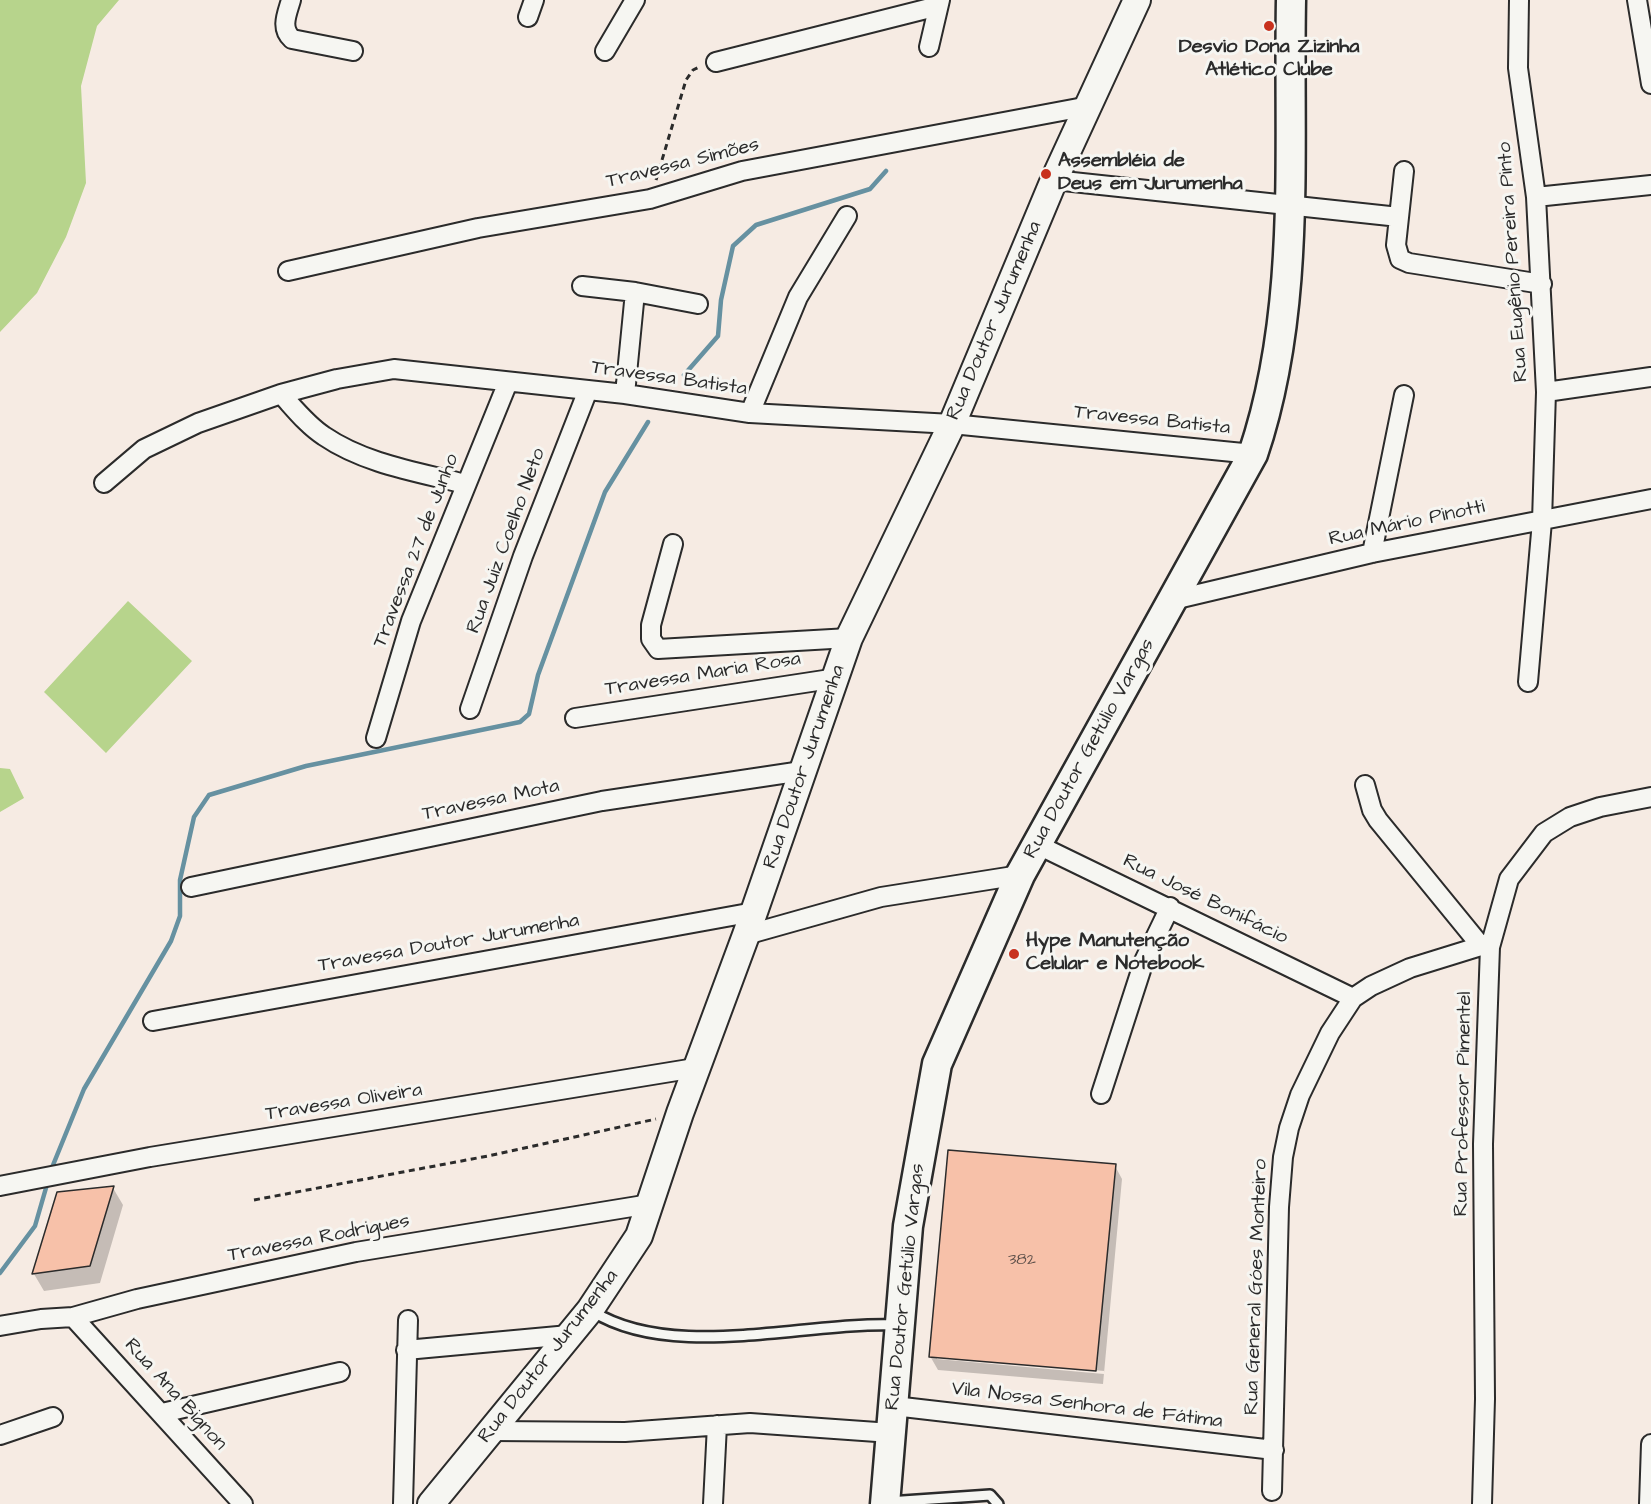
<!DOCTYPE html>
<html>
<head>
<meta charset="utf-8">
<style>
	body { margin:0 }
	canvas { display:block; background:#f6ebe3 }
</style>
</head>
<body>
<canvas width="1651" height="1504"></canvas>
<script>
const context = document.querySelector('canvas').getContext('2d');
context.lineJoin = 'round';
function fillPath(path, color) { context.fillStyle = color; context.fill(path, 'evenodd'); }
function stroke(path, color, width, dash) { context.strokeStyle = color; context.lineWidth = width; context.lineCap = dash ? 'butt' : 'round'; context.setLineDash(dash || []); context.stroke(path); }
function write(font, color, halo, rows, align = 'center') {
  context.font = font + ' "Architects Daughter",sans-serif'; context.lineWidth = 6; context.setLineDash([]); context.textBaseline = 'middle'; context.strokeStyle = halo; context.fillStyle = color; for (const [text, x, y, turn = 0] of rows) {
    context.save(); context.translate(x, y); context.rotate((+turn || 0) * Math.PI / 180); context.textAlign = isNaN(turn) ? turn : align; if (halo) context.strokeText(text, 0, 0); context.fillText(text, 0, 0); context.restore();
  }
}
fillPath(new Path2D(`
	M 0,0 L 119,0 L 97,26 L 81,86 L 86,183 L 66,237 L 37,293 L 0,332 Z
	M 128,601 L 192,661 L 106,753 L 44,692 Z
	M 0,768 L 10,769 L 24,798 L 0,812 Z`), '#b7d48c');
fillPath(new Path2D(`
	M 1115,1166 L 1122,1179 L 1103,1384 L 938,1370 L 930,1356 ZM 937,1356 L 1104,1371 L 1104,1374 L 937,1359 Z
	M 113,1188 L 123,1205 L 100,1283 L 44,1291 L 34,1274 L 59,1193 Z`), '#0003');
stroke(new Path2D(`
	M 684,375 L 718,336 L 721,300 L 733,246 L 756,225 L 870,189 L 886,171
	M 51,1170 L 84,1089 L 171,941 L 180,916 L 180,880 L 194,817 L 209,795 L 306,766 L 520,722 L 529,714 L 538,675 L 605,492 L 648,422
	M 0,1273 L 35,1226 L 48,1181`), '#6691a1', 4.5);
const building = new Path2D(`
	M 948,1150 L 1116,1164 L 1096,1371 L 929,1357 Z
	M 114,1186 L 90,1266 L 32,1274 L 57,1192 Z`);
fillPath(building, '#f7c1a9');
stroke(building, '#2b2b2b', 1.5);
const lane = new Path2D(`
	M 592,1311 C 673,1362 805,1321 897,1325
	M 888,1502 L 990,1495 L 998,1504`);
const street = new Path2D(`
	M 291,0 C 287,14 280,28 292,39 L 353,51
	M 1519,0 L 1518,68 L 1536,197 L 1546,392 L 1542,521 L 1528,682
	M 1637,0 L 1651,84
	M 528,17 L 534,0
	M 929,47 L 940,0
	M 605,51 L 635,0
	M 716,62 L 938,6
	M 1404,171 L 1396,245 L 1400,259 L 1409,263 L 1542,284
	M 1054,180 L 1399,217
	M 1536,197 L 1651,185
	M 288,271 L 478,228 L 650,199 L 742,171 L 1089,106
	M 582,286 L 635,292 L 698,304
	M 1546,392 L 1651,377
	M 281,394 C 294,408 307,425 324,436 C 365,464 418,472 465,484
	M 625,394 L 635,292
	M 750,413 L 798,297 L 847,216
	M 104,483 L 144,449 L 198,423 L 281,394 L 337,379 L 394,369 L 625,394 L 750,413 L 952,424 L 1253,454
	M 673,544 L 651,625 L 651,639 L 658,649 L 849,638
	M 1372,553 L 1404,395
	M 1173,600 L 1372,553 L 1651,499
	M 470,709 L 523,556 L 588,390
	M 575,718 L 837,678
	M 376,738 L 411,621 L 508,382
	M 1365,785 L 1372,810 L 1378,820 L 1481,946
	M 1036,844 L 1353,998
	M 191,887 L 602,801 L 802,771
	M 746,935 L 881,897 L 1020,875
	M 153,1021 L 754,912
	M 1101,1094 L 1144,961 L 1170,907
	M 0,1186 L 150,1157 L 695,1068
	M 73,1317 L 243,1504
	M 0,1326 L 41,1319 L 73,1317 L 137,1299 L 356,1252 L 650,1204
	M 406,1350 L 569,1335
	M 894,1406 L 1274,1450
	M 162,1413 L 340,1372
	M 492,1431 L 625,1432 L 750,1423 L 891,1433
	M 0,1435 L 53,1417
	M 1272,1491 L 1279,1207 L 1283,1157 L 1289,1128 L 1300,1095 L 1330,1033 L 1353,998 L 1371,986 L 1410,968 L 1481,946 L 1490,947
	M 403,1504 L 408,1320
	M 713,1504 L 717,1425
	M 1482,1504 L 1485,1399 L 1483,1144 L 1490,947 L 1509,879 L 1544,833 L 1570,817 L 1600,807 L 1651,797
	M 1649,1504 L 1651,1444`);
const secondary = new Path2D(`
	M 431,1504 L 590,1310 L 639,1236 L 680,1113 L 746,935 L 849,638 L 952,424 L 1054,180 L 1137,0`);
const primary = new Path2D(`
	M 885,1504 L 908,1226 L 937,1064 L 1020,875 L 1253,454 C 1302,309 1288,151 1291,0`);
stroke(lane, '#2b2b2b', 14);
stroke(street, '#2b2b2b', 22);
stroke(secondary, '#2b2b2b', 30);
stroke(primary, '#2b2b2b', 33);
stroke(new Path2D(`
	M 656,180 L 686,80 L 693,70 L 701,66
	M 254,1200 L 488,1156 L 656,1119`), '#2b2b2b', 3, [6, 4.5]);
stroke(lane, '#f6f6f2', 9);
stroke(street, '#f6f6f2', 18);
stroke(secondary, '#f6f6f2', 26);
stroke(primary, '#f6f6f2', 28);
for (const [x, y, r, color] of [
	[1269,26,6,"#c8321e"],
	[1046,174,6,"#c8321e"],
	[1014,954,6,"#c8321e"]
]) { const dot = new Path2D(); dot.arc(x, y, r, 0, 2 * Math.PI); context.fillStyle = color; context.fill(dot); stroke(dot, '#f6f6f2', 2); }
write('16px', '#5e504a', null, [
	["382",1022,1261]
]);
write('bold 20px', '#2b2b2b', '#f6f6f2', [
	["Desvio Dona Zizinha",1269,48,"center"],
	["Atlético Clube",1269,71,"center"],
	["Assembléia de",1058,162],
	["Deus em Jurumenha",1058,185],
	["Hype Manutenção",1026,942],
	["Celular e Notebook",1026,965]
], 'left');
write('20px', '#2b2b2b', '#f6f6f2', [
	["Travessa Simões",683,164,-14],
	["Rua Eugênio Pereira Pinto",1514,262,-94],
	["Rua Doutor Jurumenha",995,321,-67],
	["Travessa Batista",669,379,8],
	["Travessa Batista",1152,421,6],
	["Rua Mário Pinotti",1407,524,-12],
	["Rua Juiz Coelho Neto",507,541,-70],
	["Travessa 27 de Junho",417,551,-69],
	["Travessa Maria Rosa",703,675,-9],
	["Rua Doutor Getúlio Vargas",1090,749,-61],
	["Rua Doutor Jurumenha",805,767,-71],
	["Travessa Mota",491,801,-12],
	["Rua José Bonifácio",1205,900,26],
	["Travessa Doutor Jurumenha",449,944,-10],
	["Travessa Oliveira",344,1103,-9],
	["Rua Professor Pimentel",1464,1104,-89],
	["Travessa Rodrigues",319,1239,-11],
	["Rua Doutor Getúlio Vargas",906,1287,-84],
	["Rua General Góes Monteiro",1257,1287,-88],
	["Rua Doutor Jurumenha",549,1357,-52],
	["Rua Ana Bignon",175,1395,48],
	["Vila Nossa Senhora de Fátima",1087,1406,7]
]);
</script>
</body>
</html>
